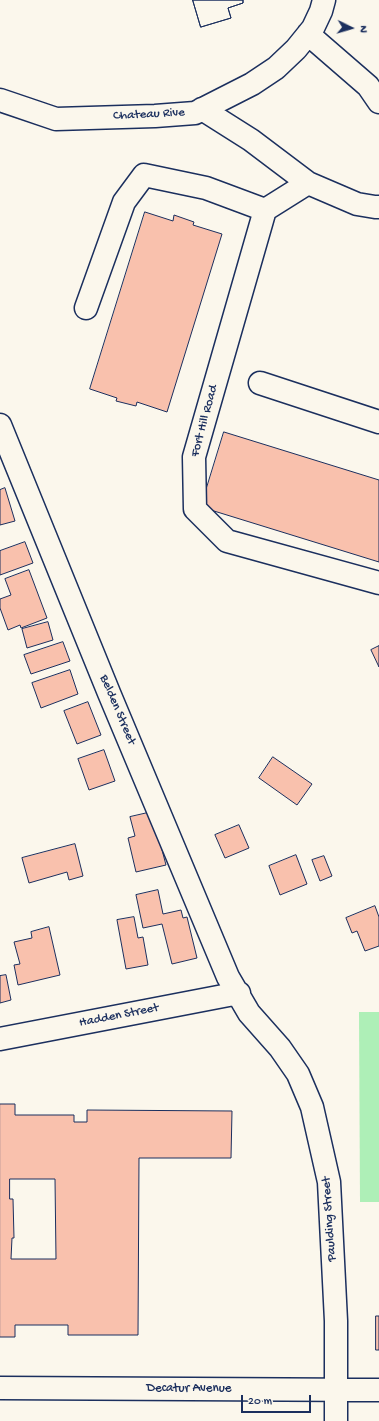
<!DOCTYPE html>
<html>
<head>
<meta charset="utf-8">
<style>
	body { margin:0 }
	#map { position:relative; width:379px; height:1421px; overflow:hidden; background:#fbf7ec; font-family:"Gochi Hand",sans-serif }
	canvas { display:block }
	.north { position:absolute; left:331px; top:8px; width:40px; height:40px; -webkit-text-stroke:3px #fbf7ec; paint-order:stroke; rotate:95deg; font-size:11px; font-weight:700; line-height:16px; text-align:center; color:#1b2f5e }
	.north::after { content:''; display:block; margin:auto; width:14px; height:18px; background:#1b2f5e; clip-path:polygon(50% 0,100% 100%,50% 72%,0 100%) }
	.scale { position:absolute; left:241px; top:1395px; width:70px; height:18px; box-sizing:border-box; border:2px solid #1b2f5e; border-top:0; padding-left:5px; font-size:12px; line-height:14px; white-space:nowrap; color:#1b2f5e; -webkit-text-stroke:3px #fbf7ec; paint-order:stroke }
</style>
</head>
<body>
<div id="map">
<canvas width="379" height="1421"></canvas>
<div class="north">N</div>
<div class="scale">20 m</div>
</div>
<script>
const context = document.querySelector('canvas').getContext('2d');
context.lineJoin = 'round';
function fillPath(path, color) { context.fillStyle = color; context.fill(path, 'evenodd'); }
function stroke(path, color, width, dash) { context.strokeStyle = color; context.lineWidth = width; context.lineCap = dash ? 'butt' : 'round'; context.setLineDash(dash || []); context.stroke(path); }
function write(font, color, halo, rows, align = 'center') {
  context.font = font + ' "Gochi Hand",sans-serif'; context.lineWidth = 3; context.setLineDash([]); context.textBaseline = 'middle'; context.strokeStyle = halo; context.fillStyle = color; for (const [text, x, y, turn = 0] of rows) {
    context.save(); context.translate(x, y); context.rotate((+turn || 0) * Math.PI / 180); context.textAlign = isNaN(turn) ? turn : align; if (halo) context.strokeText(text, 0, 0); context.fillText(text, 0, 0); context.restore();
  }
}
fillPath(new Path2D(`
	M 359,1012 L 379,1012 L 379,1202 L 360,1202 Z`), '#aeefb7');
const building = new Path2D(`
	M 193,0 L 243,0 L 243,3 L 228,8 L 231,18 L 201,27 Z
	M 193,0 L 243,0 L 243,3 L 228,8 L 231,18 L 201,27 Z
	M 145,212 L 173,221 L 174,215 L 194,222 L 193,225 L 222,234 L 167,412 L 137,402 L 136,406 L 116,401 L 117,398 L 90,389 Z
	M 224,432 L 379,480 L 379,562 L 201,507 Z
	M 5,488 L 15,521 L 0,525 L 0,490 Z
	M 25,542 L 33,563 L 0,575 L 0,551 Z
	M 29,570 L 47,618 L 21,628 L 20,625 L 8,630 L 0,608 L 0,599 L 11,595 L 5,579 Z
	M 48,622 L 53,640 L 27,648 L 22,629 Z
	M 63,642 L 70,661 L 31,674 L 24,655 Z
	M 379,646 L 379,667 L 371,650 Z
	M 70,670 L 78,694 L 41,708 L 32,683 Z
	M 88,702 L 101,735 L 77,744 L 64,711 Z
	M 104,750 L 115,781 L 89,790 L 78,759 Z
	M 273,757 L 312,784 L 297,805 L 259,778 Z
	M 152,812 L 166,865 L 136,872 L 128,838 L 135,836 L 130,817 Z
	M 239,825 L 249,848 L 225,858 L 215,835 Z
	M 75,844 L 83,876 L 69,880 L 67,872 L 29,883 L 22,858 Z
	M 296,855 L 307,884 L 280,895 L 269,866 Z
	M 324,856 L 332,876 L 320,881 L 312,860 Z
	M 158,890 L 163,914 L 181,910 L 183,918 L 187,917 L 197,958 L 172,964 L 162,924 L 143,928 L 136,895 Z
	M 375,906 L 379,917 L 379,946 L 365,951 L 357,931 L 352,933 L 346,918 Z
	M 134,917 L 138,938 L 143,937 L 148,965 L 126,969 L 117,920 Z
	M 49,927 L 60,975 L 18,985 L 14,965 L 20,964 L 14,942 L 32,938 L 31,932 Z
	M 6,975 L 11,1000 L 0,1003 L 0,976 Z
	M 0,1104 L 15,1104 L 15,1115 L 74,1115 L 74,1122 L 87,1122 L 87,1110 L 232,1111 L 231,1158 L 139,1158 L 138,1335 L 68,1335 L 68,1325 L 15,1325 L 15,1337 L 0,1337 ZM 10,1179 L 55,1179 L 56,1259 L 11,1259 L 12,1238 L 14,1238 L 13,1199 L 10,1199 Z
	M 376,1316 L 379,1316 L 379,1350 L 376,1350 Z`);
fillPath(building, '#f9c1ad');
stroke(building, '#1b2f5e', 1);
const minor = new Path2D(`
	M 308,34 L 368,86 L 379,102
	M 0,100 L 56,119 L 155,116 L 195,113 L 252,84 L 276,68 L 296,49 L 313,28 L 321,11 L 324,0
	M 202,109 L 251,140 L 308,183 L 357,204 L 375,207 L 379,207
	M 265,210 L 308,183
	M 86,308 L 124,202 L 144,175 L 206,188 L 265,210 L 194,457 L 195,509 L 227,541 L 379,583
	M 260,383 L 379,422
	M 0,425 L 109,693 L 228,977 L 249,1013 L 280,1048 L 298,1074 L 312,1107 L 329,1182 L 336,1321 L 336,1421
	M 0,1039 L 239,993
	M 0,1388 L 379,1390`);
stroke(minor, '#1b2f5e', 25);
stroke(minor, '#fbf7ec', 22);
write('13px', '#1b2f5e', '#fbf7ec', [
	["Chateau Rive",149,115,-3],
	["Fort Hill Road",205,421,-75],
	["Belden Street",117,710,67],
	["Hadden Street",119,1016,-11],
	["Paulding Street",330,1219,-94],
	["Decatur Avenue",189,1389]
]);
</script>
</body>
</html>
